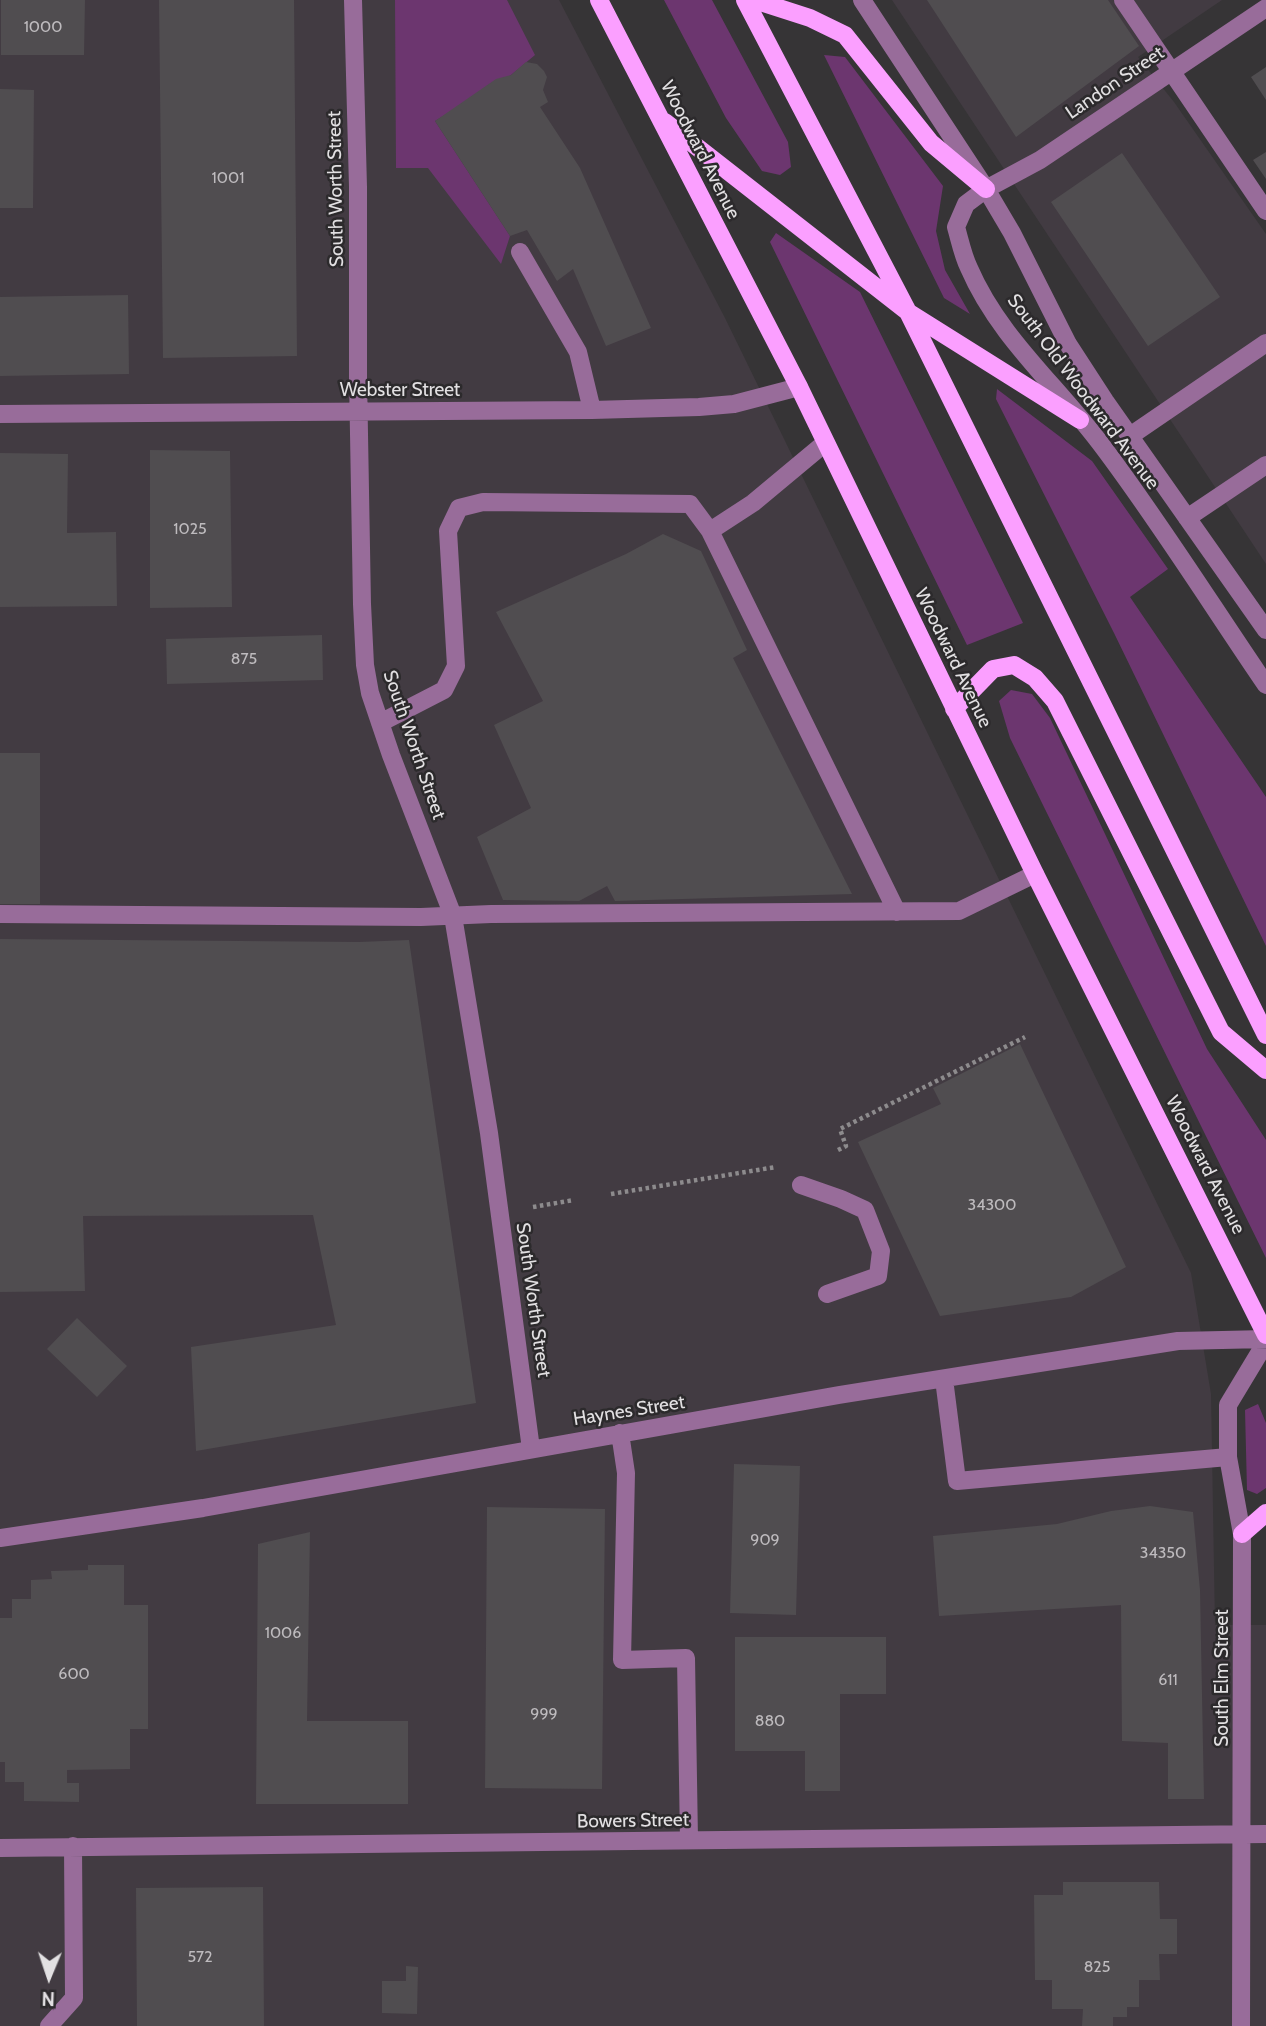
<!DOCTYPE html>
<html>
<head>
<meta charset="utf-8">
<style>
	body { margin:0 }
	#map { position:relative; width:1266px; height:2026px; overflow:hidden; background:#363436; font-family:Cabin,sans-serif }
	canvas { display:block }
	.north { position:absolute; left:14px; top:1942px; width:70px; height:70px; -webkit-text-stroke:5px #2c2a2c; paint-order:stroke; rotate:182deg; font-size:19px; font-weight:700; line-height:28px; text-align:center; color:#e2e0e2 }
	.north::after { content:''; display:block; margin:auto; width:24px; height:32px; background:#e2e0e2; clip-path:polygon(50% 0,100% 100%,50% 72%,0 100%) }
</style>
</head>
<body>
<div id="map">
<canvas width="1266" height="2026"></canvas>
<div class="north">N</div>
</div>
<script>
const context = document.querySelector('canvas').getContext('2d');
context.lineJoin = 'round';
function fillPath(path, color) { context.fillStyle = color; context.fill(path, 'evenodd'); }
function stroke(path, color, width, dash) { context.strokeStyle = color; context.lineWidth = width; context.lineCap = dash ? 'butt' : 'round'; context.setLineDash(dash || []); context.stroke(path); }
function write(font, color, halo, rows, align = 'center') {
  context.font = font + ' Cabin,sans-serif'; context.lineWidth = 5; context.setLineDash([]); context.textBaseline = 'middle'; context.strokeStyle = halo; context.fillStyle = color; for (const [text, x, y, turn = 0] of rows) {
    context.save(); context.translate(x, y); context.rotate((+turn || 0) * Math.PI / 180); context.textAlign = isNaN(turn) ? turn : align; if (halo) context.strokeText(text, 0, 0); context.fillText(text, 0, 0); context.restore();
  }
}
fillPath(new Path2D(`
	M 0,0 L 559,0 L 725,318 L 1191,1273 L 1211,1394 L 1215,1625 L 1266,1625 L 1266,2026 L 0,2026 Z
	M 892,0 L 1222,0 L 1138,57 L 1174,102 L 1266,234 L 1266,564 Z`), '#423b42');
fillPath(new Path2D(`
	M 395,0 L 507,0 L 535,55 L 511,75 L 435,121 L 510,236 L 501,264 L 428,168 L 396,168 Z
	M 664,0 L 712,0 L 788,142 L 791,167 L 780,175 L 762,171 L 726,118 Z
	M 824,55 L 845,57 L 943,186 L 936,231 L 945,270 L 970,314 L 944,298 Z
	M 776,233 L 860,292 L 1023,623 L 967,645 L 770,242 Z
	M 997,389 L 1092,461 L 1168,569 L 1130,597 L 1266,797 L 1266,946 L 1114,633 L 996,399 Z
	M 1011,690 L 1032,694 L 1050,718 L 1207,1049 L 1266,1140 L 1266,1258 L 1010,738 L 999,701 Z
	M 1258,1404 L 1266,1423 L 1266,1488 L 1257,1494 L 1247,1490 L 1245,1410 Z`), '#6c366f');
fillPath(new Path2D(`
	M 1,0 L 85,0 L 84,55 L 1,55 Z
	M 159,0 L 294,0 L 297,356 L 163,358 Z
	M 927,0 L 1108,0 L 1139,46 L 1016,137 Z
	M 526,62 L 537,64 L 544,71 L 547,77 L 543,90 L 548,102 L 540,107 L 580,168 L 651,328 L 606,346 L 573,269 L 557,281 L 527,230 L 510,236 L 435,121 L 496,79 L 511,75 Z
	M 1266,67 L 1266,100 L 1251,77 Z
	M 0,89 L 34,90 L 33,208 L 0,208 Z
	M 1266,152 L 1266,179 L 1253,160 Z
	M 1122,153 L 1220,297 L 1148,346 L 1051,202 Z
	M 128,295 L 129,374 L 0,376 L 0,297 Z
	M 150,450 L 230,451 L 232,607 L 150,608 Z
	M 0,453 L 68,454 L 67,533 L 116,532 L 117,606 L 0,607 Z
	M 663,534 L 701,551 L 747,650 L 733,658 L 852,894 L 615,901 L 607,886 L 579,901 L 503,900 L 477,837 L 531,808 L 494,725 L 543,701 L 496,612 L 626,554 Z
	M 322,635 L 323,680 L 167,684 L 166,639 Z
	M 0,753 L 40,753 L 40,904 L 0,904 Z
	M 0,939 L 359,942 L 409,940 L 476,1403 L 196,1451 L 191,1347 L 336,1325 L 313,1215 L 83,1216 L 85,1291 L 0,1292 Z
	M 1020,1044 L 1126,1267 L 1071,1297 L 940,1316 L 858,1142 L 941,1104 L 933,1088 Z
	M 77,1318 L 127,1366 L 97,1397 L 47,1349 Z
	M 734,1464 L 800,1466 L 796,1615 L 730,1613 Z
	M 1150,1506 L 1193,1512 L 1200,1590 L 1204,1799 L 1168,1799 L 1168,1743 L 1122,1741 L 1121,1605 L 939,1616 L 933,1536 L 1057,1524 L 1111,1511 Z
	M 487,1507 L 605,1509 L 602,1789 L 485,1788 Z
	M 310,1532 L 307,1721 L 408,1721 L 408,1804 L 256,1804 L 258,1544 Z
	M 88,1565 L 124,1565 L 124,1605 L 148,1605 L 148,1729 L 130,1729 L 130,1769 L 67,1770 L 67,1783 L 79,1783 L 79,1802 L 24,1801 L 24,1782 L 5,1782 L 5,1762 L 0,1762 L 0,1618 L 12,1618 L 12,1599 L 31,1599 L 31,1580 L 52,1579 L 51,1571 L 88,1570 Z
	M 735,1637 L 886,1637 L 886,1694 L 840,1694 L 840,1791 L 805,1791 L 805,1751 L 735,1751 Z
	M 1063,1882 L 1159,1882 L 1160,1919 L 1177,1919 L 1177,1954 L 1159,1954 L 1160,1980 L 1139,1980 L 1139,2007 L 1127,2007 L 1127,2017 L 1113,2017 L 1113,2026 L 1082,2026 L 1083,2009 L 1052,2009 L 1052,1980 L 1035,1980 L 1034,1895 L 1063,1895 Z
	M 263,1887 L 264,2026 L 137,2026 L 136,1888 Z
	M 406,1966 L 418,1967 L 417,2014 L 382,2013 L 382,1981 L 406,1981 Z`), '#504d50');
stroke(new Path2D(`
	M 838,1150 L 846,1146 L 840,1129 L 1025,1037
	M 611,1194 L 776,1167
	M 533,1207 L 574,1200`), '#8d8b8d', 4.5, [3.5, 3.5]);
stroke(new Path2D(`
	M 353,0 L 358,187 L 358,377 L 362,604 L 365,665 L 370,693 L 391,755 L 453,916 L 489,1133 L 531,1449
	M 862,0 L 986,189 L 1012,233 L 1068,344 L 1105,401 L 1266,630
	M 1123,0 L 1266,211
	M 1266,8 L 1040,160 L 986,189 L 966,204 L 956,227 C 960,241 963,256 969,268 C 999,338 1059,387 1103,447 C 1161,524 1212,606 1266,685
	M 520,252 L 578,352 L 592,410
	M 0,414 L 592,410 L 699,407 L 734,404 L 799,387
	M 1130,436 L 1266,343
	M 1187,518 L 1266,465
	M 710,531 L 753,503 L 825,443
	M 380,723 L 444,690 L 456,666 L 448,531 L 459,508 L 483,502 L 690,504 L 710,531 L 897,912
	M 0,914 L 421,917 L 491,914 L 959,911 L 1035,874
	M 801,1185 L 841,1199 L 865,1210 L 881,1251 L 878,1276 L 827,1294
	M 944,1379 L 957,1481 L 1228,1457
	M 620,1433 L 626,1473 L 622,1660 L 686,1658 L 689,1840
	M 0,1538 L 203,1508 L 839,1395 L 1178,1341 L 1266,1339
	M 0,1848 L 1266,1834
	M 49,2026 L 74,1998 L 73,1846
	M 1241,2026 L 1242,1534 L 1228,1457 L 1228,1405 L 1266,1342`), '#986c9a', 18);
stroke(new Path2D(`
	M 599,0 L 799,387 L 1035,874 L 1266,1335
	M 745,0 L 908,312 L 1266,1035
	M 754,0 L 810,18 L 845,35 L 931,143 L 986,189
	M 665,122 L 908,312 L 1080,420
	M 954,709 L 993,669 L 1014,665 L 1035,678 L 1055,701 L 1221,1032 L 1266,1070
	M 1242,1534 L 1266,1513`), '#fb9fff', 18);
write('16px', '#bebbbe', null, [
	["1000",43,27],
	["1001",228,178],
	["1025",190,529],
	["875",244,659],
	["34300",992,1205],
	["909",765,1540],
	["34350",1163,1553],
	["1006",283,1633],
	["600",74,1674],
	["611",1168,1680],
	["999",544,1714],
	["880",770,1721],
	["572",200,1957],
	["825",1097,1967]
]);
write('19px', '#e2e0e2', '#2c2a2c', [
	["Landon Street",1115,83,-34],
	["Woodward Avenue",700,150,63],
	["South Worth Street",336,189,-91],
	["Webster Street",400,390],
	["South Old Woodward Avenue",1083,392,53],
	["Woodward Avenue",953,658,64],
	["South Worth Street",414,745,71],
	["Woodward Avenue",1205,1165,63],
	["South Worth Street",533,1300,82],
	["Haynes Street",629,1411,-9],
	["South Elm Street",1222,1678,-90],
	["Bowers Street",633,1821,-1]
]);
</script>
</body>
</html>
